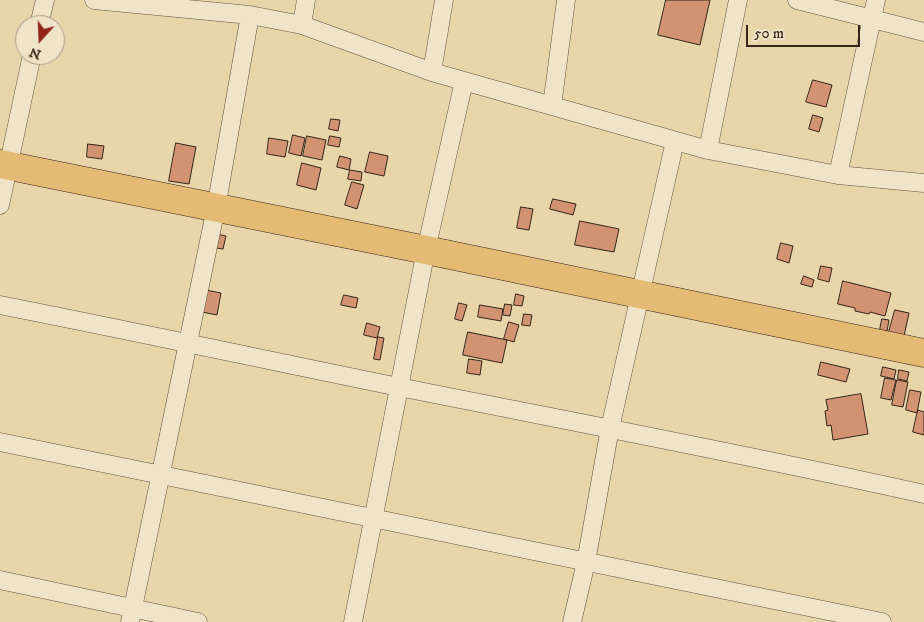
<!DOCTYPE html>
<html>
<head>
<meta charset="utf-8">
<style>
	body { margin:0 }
	#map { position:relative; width:924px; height:622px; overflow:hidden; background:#e8d5aa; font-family:"IM FELL DW Pica",serif }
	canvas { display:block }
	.north { position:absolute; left:15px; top:15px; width:50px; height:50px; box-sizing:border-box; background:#f0e4c8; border:1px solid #a59882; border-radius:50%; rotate:200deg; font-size:14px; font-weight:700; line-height:20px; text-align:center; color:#342519 }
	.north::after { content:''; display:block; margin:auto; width:18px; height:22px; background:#8f2418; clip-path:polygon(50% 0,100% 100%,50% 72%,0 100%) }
	.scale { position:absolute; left:746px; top:25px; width:114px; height:22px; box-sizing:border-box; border:2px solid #342519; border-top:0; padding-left:6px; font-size:15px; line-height:18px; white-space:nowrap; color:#342519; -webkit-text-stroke:4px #f0e4c8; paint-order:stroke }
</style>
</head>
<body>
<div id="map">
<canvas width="924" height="622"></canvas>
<div class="north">N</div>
<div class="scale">50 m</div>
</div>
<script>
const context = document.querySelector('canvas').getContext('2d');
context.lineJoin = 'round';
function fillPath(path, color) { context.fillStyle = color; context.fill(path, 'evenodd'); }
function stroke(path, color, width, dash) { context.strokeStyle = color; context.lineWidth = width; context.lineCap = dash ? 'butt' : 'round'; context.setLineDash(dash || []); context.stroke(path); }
const building = new Path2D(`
	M 666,0 L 710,0 L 700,45 L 658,35 Z
	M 813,80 L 832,85 L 826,107 L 806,102 Z
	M 813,115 L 823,118 L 819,132 L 809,129 Z
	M 331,119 L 340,120 L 338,131 L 329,129 Z
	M 293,135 L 305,138 L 301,156 L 289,153 Z
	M 307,136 L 326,140 L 322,160 L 303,156 Z
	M 330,136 L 341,138 L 339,147 L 328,145 Z
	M 269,138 L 288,141 L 285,157 L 267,154 Z
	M 176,143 L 196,147 L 189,184 L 169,181 Z
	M 88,144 L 104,146 L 102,159 L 87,157 Z
	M 370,152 L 388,156 L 384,176 L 365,172 Z
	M 340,156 L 351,159 L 349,170 L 337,167 Z
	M 302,163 L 321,168 L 316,190 L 297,185 Z
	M 350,170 L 362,172 L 361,181 L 348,179 Z
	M 352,182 L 364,185 L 357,209 L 345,205 Z
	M 553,199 L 576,204 L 573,215 L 550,209 Z
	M 521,207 L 533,209 L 529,230 L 517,228 Z
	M 580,221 L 619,229 L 614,252 L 575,245 Z
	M 212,233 L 226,236 L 223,249 L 210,247 Z
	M 781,243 L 793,246 L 789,263 L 777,259 Z
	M 821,266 L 832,268 L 829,282 L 818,279 Z
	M 804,276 L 814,280 L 812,287 L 801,284 Z
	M 843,281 L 891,293 L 885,316 L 870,312 L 869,314 L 855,311 L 855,308 L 838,304 Z
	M 201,289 L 221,293 L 217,315 L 197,311 Z
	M 516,294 L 524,296 L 522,306 L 514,305 Z
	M 344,295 L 358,298 L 356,308 L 341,305 Z
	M 459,303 L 467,305 L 462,321 L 455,319 Z
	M 505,304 L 512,305 L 510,316 L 503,315 Z
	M 480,305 L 503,309 L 501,321 L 478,317 Z
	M 895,310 L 909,313 L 904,336 L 889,332 Z
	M 524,314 L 532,315 L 530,326 L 522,325 Z
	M 882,319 L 889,320 L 887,331 L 880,330 Z
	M 509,322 L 519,325 L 514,342 L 504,339 Z
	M 367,323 L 380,327 L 377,338 L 364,335 Z
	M 468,332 L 507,340 L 502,363 L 463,355 Z
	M 378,337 L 384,338 L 380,360 L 374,359 Z
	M 469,359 L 482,361 L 480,375 L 467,373 Z
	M 821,362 L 850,369 L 846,382 L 818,375 Z
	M 883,367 L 896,370 L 894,379 L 881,376 Z
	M 899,370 L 909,372 L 907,381 L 898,379 Z
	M 885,378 L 896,380 L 891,400 L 881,398 Z
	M 897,380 L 908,382 L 903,407 L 892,405 Z
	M 910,390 L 921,392 L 917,413 L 906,410 Z
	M 861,394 L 868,434 L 833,440 L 831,425 L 827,426 L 825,411 L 828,410 L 826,400 Z
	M 918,410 L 924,412 L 924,435 L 913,432 Z`);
fillPath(building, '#d19372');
stroke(building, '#342519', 1);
const minor = new Path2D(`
	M 94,0 L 250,15 L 302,25 L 432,72 L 708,150 L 838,175 L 924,183
	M 797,0 L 924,32
	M 39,25 L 45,0
	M 302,25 L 306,0
	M 432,72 L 444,0
	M 552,106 L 566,0
	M 708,150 L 738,0
	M 838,175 L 876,0
	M 0,205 L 32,55
	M 0,305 C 133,331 266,360 399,387 C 574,422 750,455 924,494
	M 0,442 L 882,622
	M 0,580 L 198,622
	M 130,622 L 216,208 L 250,15
	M 353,622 L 426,250 L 464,81
	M 572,622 L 586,562 L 610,428 L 675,141`);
const trunk = new Path2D(`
	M 0,164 L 426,250 L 924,353`);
stroke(minor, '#61513d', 19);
stroke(trunk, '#342519', 29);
stroke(minor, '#f0e4c8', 18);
stroke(trunk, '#e4ba75', 28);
</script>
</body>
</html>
